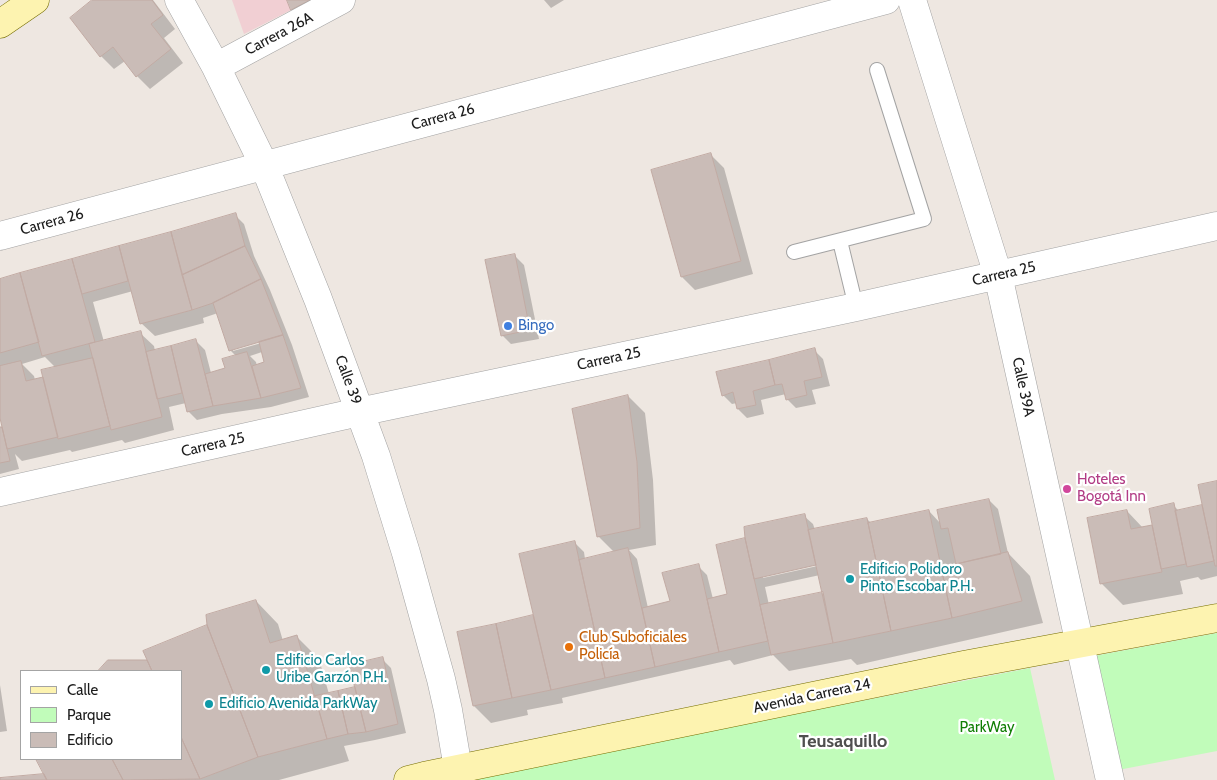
<!DOCTYPE html>
<html>
<head>
<meta charset="utf-8">
<style>
	body { margin:0 }
	#map { position:relative; width:1217px; height:780px; overflow:hidden; background:#eee7e1; font-family:Cabin,sans-serif }
	canvas { display:block }
	.legend { position:absolute; left:20px; top:670px; width:162px; height:90px; box-sizing:border-box; background:#fff; border:1px solid #a4a4a4; margin:0; padding:6px 9px; list-style:none; font-size:15px; color:#1c1c1c }
	.legend li { display:flex; align-items:center; gap:10px; height:25px }
	.legend b { width:25px; border:1px solid #a4a4a4 }
</style>
</head>
<body>
<div id="map">
<canvas width="1217" height="780"></canvas>
<ul class="legend">
<li><b style="height:6px;background:#fdf3b0"></b>Calle</li>
<li><b style="height:14px;background:#c1fcba"></b>Parque</li>
<li><b style="height:14px;background:#cabcb7"></b>Edificio</li>
</ul>
</div>
<script>
const context = document.querySelector('canvas').getContext('2d');
context.lineJoin = 'round';
function fillPath(path, color) { context.fillStyle = color; context.fill(path, 'evenodd'); }
function stroke(path, color, width, dash) { context.strokeStyle = color; context.lineWidth = width; context.lineCap = dash ? 'butt' : 'round'; context.setLineDash(dash || []); context.stroke(path); }
function write(font, color, halo, rows, align = 'center') {
  context.font = font + ' Cabin,sans-serif'; context.lineWidth = 4.5; context.setLineDash([]); context.textBaseline = 'middle'; context.strokeStyle = halo; context.fillStyle = color; for (const [text, x, y, turn = 0] of rows) {
    context.save(); context.translate(x, y); context.rotate((+turn || 0) * Math.PI / 180); context.textAlign = isNaN(turn) ? turn : align; if (halo) context.strokeText(text, 0, 0); context.fillText(text, 0, 0); context.restore();
  }
}
fillPath(new Path2D(`
	M 232,0 L 287,0 L 291,10 L 244,34 Z`), '#f1cfd3');
fillPath(new Path2D(`
	M 1217,633 L 1217,751 L 1118,770 L 1094,656 Z
	M 1030,668 L 1055,780 L 477,780 L 477,776 Z`), '#c1fcba');
fillPath(new Path2D(`
	M 94,0 L 153,0 L 175,29 L 164,38 L 183,63 L 150,89 L 137,76 L 125,61 L 114,69 L 101,56 Z
	M 288,0 L 336,0 L 301,18 L 292,10 Z
	M 544,0 L 564,0 L 551,8 Z
	M 710,154 L 724,168 L 753,274 L 695,290 L 682,277 Z
	M 235,215 L 244,224 L 254,256 L 270,290 L 292,345 L 309,397 L 271,407 L 222,414 L 197,420 L 188,411 L 186,403 L 169,407 L 174,430 L 125,443 L 122,440 L 72,452 L 70,450 L 22,461 L 15,454 L 19,469 L 0,474 L 0,429 L 2,428 L 5,431 L 0,412 L 0,280 ZM 133,291 L 141,323 L 155,336 L 204,323 L 203,318 L 218,313 L 230,350 L 236,356 L 227,369 L 211,373 L 205,350 L 196,341 L 155,351 L 154,346 L 140,333 L 104,342 L 93,302 ZM 264,339 L 265,342 L 233,351 L 233,348 ZM 262,352 L 265,363 L 257,366 L 256,362 L 250,356 ZM 45,357 L 56,368 L 45,378 L 35,380 L 34,376 L 22,364 Z
	M 515,256 L 524,265 L 539,339 L 511,344 L 502,335 Z
	M 814,350 L 823,359 L 830,386 L 812,390 L 816,404 L 796,408 L 787,399 L 786,394 L 761,400 L 764,414 L 747,418 L 738,409 L 737,403 L 732,404 L 723,395 Z
	M 628,396 L 645,413 L 653,480 L 656,545 L 629,550 L 637,559 L 648,608 L 671,602 L 698,566 L 707,575 L 713,599 L 729,595 L 746,539 L 804,516 L 813,524 L 815,530 L 867,519 L 871,523 L 929,511 L 941,524 L 989,500 L 998,509 L 1008,553 L 1030,576 L 1043,623 L 857,665 L 851,659 L 789,671 L 773,655 L 734,665 L 730,660 L 562,698 L 563,703 L 527,710 L 528,715 L 491,723 L 474,706 L 532,616 L 536,620 L 575,543 L 584,552 L 585,559 L 615,553 L 598,536 ZM 822,563 L 822,565 L 763,578 L 763,576 ZM 820,575 L 824,593 L 769,605 L 765,587 Z
	M 1217,483 L 1217,576 L 1201,580 L 1198,577 L 1180,581 L 1183,594 L 1123,605 L 1101,583 L 1127,511 L 1143,528 L 1152,526 L 1154,529 L 1173,505 L 1179,511 L 1202,506 L 1204,509 Z
	M 256,601 L 278,624 L 283,641 L 297,637 L 319,659 L 329,694 L 357,688 L 382,659 L 391,668 L 406,733 L 375,740 L 344,746 L 349,761 L 279,780 L 0,780 L 0,779 L 45,776 L 37,759 L 181,759 L 181,671 L 99,671 L 109,661 L 149,662 L 208,626 Z
	M 0,685 L 7,731 L 0,732 Z`), '#0003');
const building = new Path2D(`
	M 92,0 L 152,0 L 163,15 L 151,24 L 171,49 L 136,77 L 113,47 L 100,57 L 70,18 Z
	M 287,0 L 310,0 L 291,10 Z
	M 711,153 L 741,261 L 681,277 L 651,170 Z
	M 236,213 L 245,246 L 182,275 L 171,232 Z
	M 171,232 L 192,310 L 140,324 L 119,246 Z
	M 119,246 L 128,281 L 82,294 L 72,259 Z
	M 245,246 L 261,279 L 213,303 L 192,310 L 182,275 Z
	M 515,254 L 530,330 L 501,336 L 485,260 Z
	M 72,259 L 95,342 L 42,356 L 20,273 Z
	M 20,273 L 39,342 L 0,353 L 0,279 Z
	M 261,279 L 283,335 L 229,351 L 213,303 Z
	M 141,331 L 162,417 L 111,430 L 89,344 Z
	M 283,335 L 301,388 L 261,398 L 252,366 L 264,362 L 259,342 Z
	M 196,339 L 213,406 L 187,412 L 171,346 Z
	M 171,346 L 182,393 L 157,399 L 146,352 Z
	M 815,348 L 822,377 L 804,381 L 807,395 L 786,400 L 782,384 L 775,385 L 769,360 Z
	M 247,352 L 261,398 L 213,406 L 205,374 L 225,368 L 222,359 Z
	M 93,358 L 110,426 L 58,439 L 41,370 Z
	M 769,360 L 775,385 L 753,391 L 756,405 L 737,409 L 733,392 L 722,396 L 716,372 Z
	M 21,361 L 26,381 L 43,377 L 58,437 L 7,449 L 0,418 L 0,366 Z
	M 628,395 L 637,462 L 640,528 L 597,537 L 572,409 Z
	M 0,427 L 2,427 L 10,461 L 0,463 Z
	M 1217,481 L 1217,566 L 1215,566 L 1198,485 Z
	M 989,499 L 1001,554 L 956,564 L 948,528 L 941,529 L 937,510 Z
	M 1174,503 L 1186,564 L 1161,569 L 1149,509 Z
	M 1202,505 L 1214,561 L 1187,567 L 1175,511 Z
	M 929,510 L 952,618 L 891,631 L 868,523 Z
	M 1127,510 L 1131,529 L 1152,525 L 1162,572 L 1100,584 L 1087,518 Z
	M 805,514 L 816,565 L 754,579 L 745,538 L 744,527 Z
	M 867,518 L 891,631 L 833,643 L 808,530 Z
	M 745,538 L 768,641 L 719,652 L 707,599 L 727,594 L 716,545 Z
	M 575,541 L 605,678 L 551,690 L 519,554 Z
	M 628,548 L 655,667 L 605,678 L 579,560 Z
	M 1008,552 L 1022,601 L 952,618 L 941,568 Z
	M 699,564 L 719,652 L 655,667 L 642,608 L 670,601 L 662,573 Z
	M 823,592 L 833,643 L 771,655 L 760,605 Z
	M 256,600 L 270,643 L 297,635 L 327,739 L 258,757 L 207,625 L 206,615 Z
	M 533,615 L 551,690 L 512,698 L 496,624 Z
	M 496,624 L 512,698 L 473,706 L 457,632 Z
	M 207,625 L 258,757 L 200,779 L 181,737 L 181,671 L 152,671 L 143,651 Z
	M 383,657 L 398,724 L 366,732 L 349,665 Z
	M 108,660 L 147,660 L 152,671 L 98,671 Z
	M 355,687 L 366,732 L 348,734 L 338,691 Z
	M 338,691 L 348,734 L 327,739 L 315,696 Z
	M 181,737 L 200,779 L 123,780 L 112,759 L 181,759 Z
	M 36,759 L 112,759 L 123,780 L 47,780 Z
	M 44,774 L 47,780 L 0,780 L 0,778 Z`);
fillPath(building, '#cabcb7');
stroke(building, '#c1aaa3', 1);
const lane = new Path2D(`
	M 840,241 L 856,307
	M 794,252 L 924,219 L 877,70`);
const street = new Path2D(`
	M 179,0 L 216,67 L 264,165 L 318,299 L 376,456 L 406,553 L 441,679 L 448,710 L 460,780
	M 912,0 L 998,275 L 1110,780
	M 216,67 L 341,0
	M 0,236 L 886,0
	M 0,492 L 359,412 L 856,307 L 1217,226`);
const secondary = new Path2D(`
	M 0,24 L 35,0
	M 408,780 L 424,776 L 964,665 L 1217,618`);
stroke(lane, '#a3a3a3', 16);
stroke(street, '#a3a3a3', 29);
stroke(secondary, '#766e00', 29);
stroke(lane, '#fff', 14);
stroke(street, '#fff', 28);
stroke(secondary, '#fdf3b0', 28);
for (const [x, y, r, color] of [
	[508,326,5,"#3f7fe0"],
	[1067,489,5,"#d1479c"],
	[850,579,5,"#0f9aa8"],
	[569,647,5,"#e8710a"],
	[266,670,5,"#0f9aa8"],
	[209,704,5,"#0f9aa8"]
]) { const dot = new Path2D(); dot.arc(x, y, r, 0, 2 * Math.PI); context.fillStyle = color; context.fill(dot); stroke(dot, '#fff', 2); }
write('15px', '#1c1c1c', '#fff', [
	["Carrera 26A",279,34,-28],
	["Carrera 26",443,117,-15],
	["Carrera 26",52,222,-15],
	["Carrera 25",1004,274,-13],
	["Carrera 25",609,359,-12],
	["Calle 39",348,380,70],
	["Calle 39A",1023,387,78],
	["Carrera 25",213,445,-13],
	["Avenida Carrera 24",812,696,-12]
]);
write('15px', '#366cbe', '#fff', [
	["Bingo",518,326]
], 'left');
write('15px', '#b23c85', '#fff', [
	["Hoteles",1077,480],
	["Bogotá Inn",1077,497]
], 'left');
write('15px', '#0d838f', '#fff', [
	["Edificio Polidoro",860,570],
	["Pinto Escobar P.H.",860,587],
	["Edificio Carlos",276,661],
	["Uribe Garzón P.H.",276,678],
	["Edificio Avenida ParkWay",219,704]
], 'left');
write('15px', '#c56008', '#fff', [
	["Club Suboficiales",579,638],
	["Policía",579,655]
], 'left');
write('15px', '#117f05', '#fff', [
	["ParkWay",987,728]
]);
write('bold 18px', '#4f4f4f', '#fff', [
	["Teusaquillo",843,742]
]);
</script>
</body>
</html>
